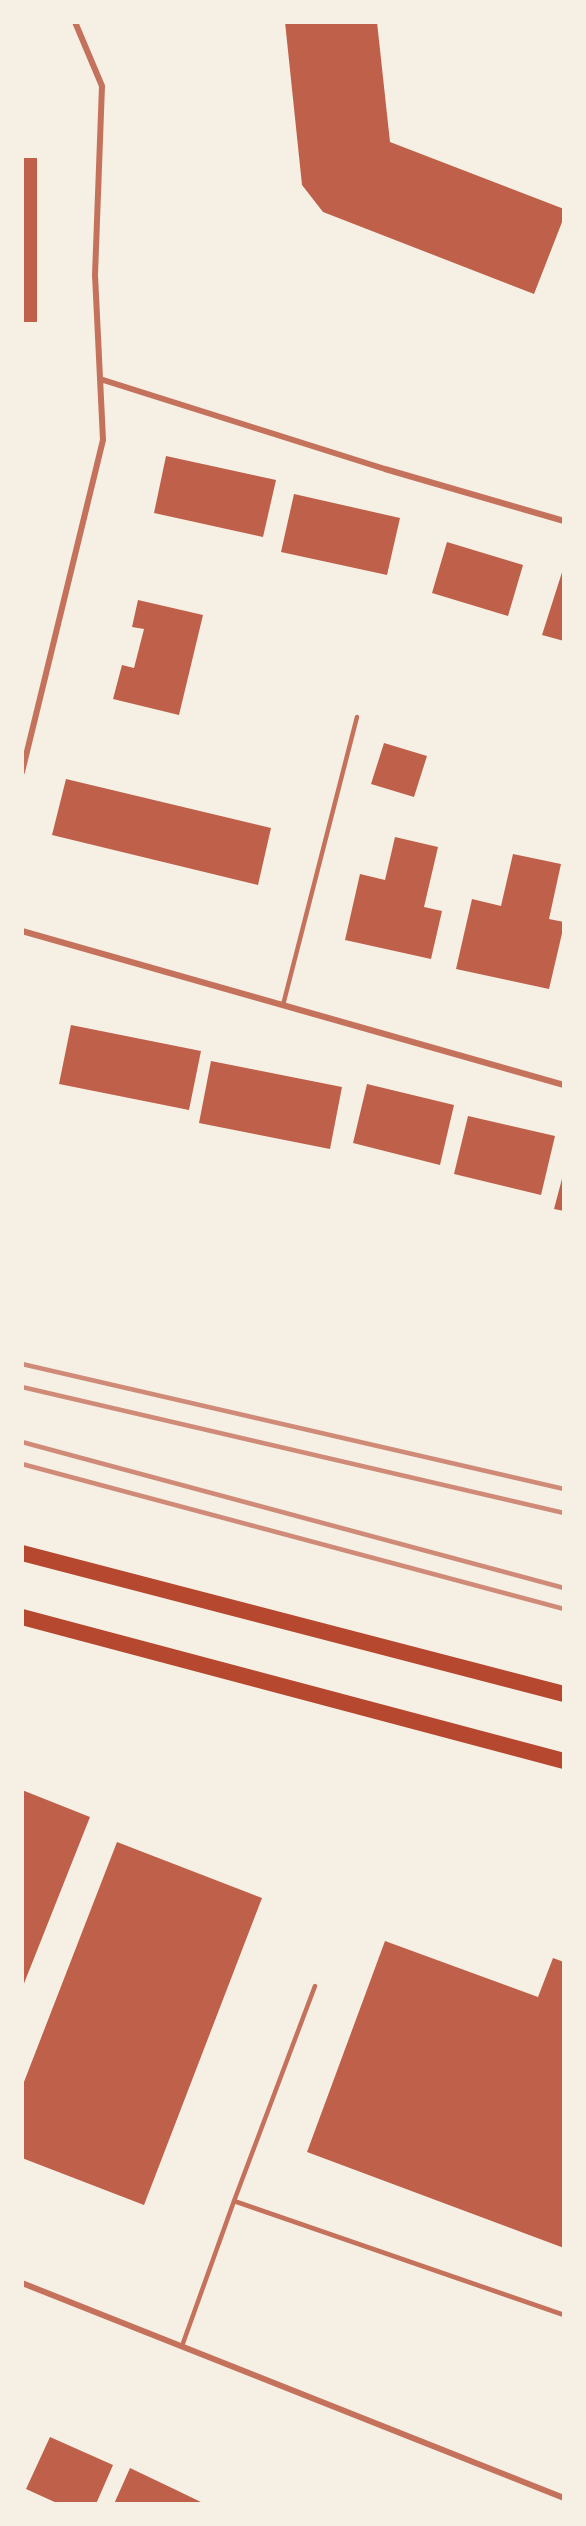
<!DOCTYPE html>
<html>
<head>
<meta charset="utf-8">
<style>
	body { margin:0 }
	#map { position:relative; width:586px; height:2526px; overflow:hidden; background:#f6efe4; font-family:"Open Sans",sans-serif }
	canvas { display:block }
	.frame { position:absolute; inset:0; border:24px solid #f6efe4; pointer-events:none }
</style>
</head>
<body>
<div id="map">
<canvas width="586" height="2526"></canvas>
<div class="frame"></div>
</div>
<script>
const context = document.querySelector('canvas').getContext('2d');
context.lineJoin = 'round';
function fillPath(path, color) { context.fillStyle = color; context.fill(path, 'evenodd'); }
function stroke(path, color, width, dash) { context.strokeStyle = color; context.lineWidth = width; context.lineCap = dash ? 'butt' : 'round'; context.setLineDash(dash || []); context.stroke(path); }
fillPath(new Path2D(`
	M 285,22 L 377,22 L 390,142 L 564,209 L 564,217 L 534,294 L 323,212 L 302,185 Z
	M 22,158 L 37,158 L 37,322 L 22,322 Z
	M 166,456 L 276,480 L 263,537 L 154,513 Z
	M 294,494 L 400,518 L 387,575 L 281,552 Z
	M 447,542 L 523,565 L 508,616 L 432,593 Z
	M 564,566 L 564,641 L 542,635 Z
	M 138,600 L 203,615 L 179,715 L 113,699 L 122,665 L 134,668 L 144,629 L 132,627 Z
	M 384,743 L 427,756 L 414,797 L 371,784 Z
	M 66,779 L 271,828 L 258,885 L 52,835 Z
	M 395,837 L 438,847 L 424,907 L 442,911 L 431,959 L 345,940 L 360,874 L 385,880 Z
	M 513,854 L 561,864 L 549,919 L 564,922 L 564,925 L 549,989 L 456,969 L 472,899 L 501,906 Z
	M 71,1025 L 201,1051 L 189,1110 L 59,1084 Z
	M 211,1061 L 342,1087 L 330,1149 L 199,1123 Z
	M 367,1084 L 454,1105 L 440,1165 L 353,1143 Z
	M 468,1116 L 555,1136 L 541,1195 L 454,1174 Z
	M 563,1175 L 564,1175 L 564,1211 L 554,1209 Z
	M 22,1790 L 90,1817 L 23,1986 L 22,1986 Z
	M 117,1842 L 262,1898 L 144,2205 L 22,2158 L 22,2087 Z
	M 385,1941 L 538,1997 L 553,1958 L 564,1962 L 564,2248 L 307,2152 Z
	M 50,2437 L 113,2465 L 96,2504 L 59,2504 L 26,2489 Z
	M 130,2468 L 174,2489 L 205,2504 L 114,2504 Z`), '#bf614a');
stroke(new Path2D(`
	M 283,1005 L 357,717
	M 234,2201 L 315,1986
	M 182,2346 L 234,2201 L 564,2315`), '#c5725c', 4.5);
stroke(new Path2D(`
	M 100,379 L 385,469 L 564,521
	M 22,772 L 103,440 L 95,275 L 102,86 L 75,22
	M 22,931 L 564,1085
	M 22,2283 L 564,2498`), '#c5725c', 6);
stroke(new Path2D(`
	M 22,1553 L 564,1694
	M 22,1617 L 564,1761`), '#b5482f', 16);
stroke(new Path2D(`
	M 22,1364 L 564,1489
	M 22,1387 L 564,1513
	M 22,1442 L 564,1588
	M 22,1464 L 564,1609`), '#cf8b77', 4.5);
</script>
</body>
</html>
